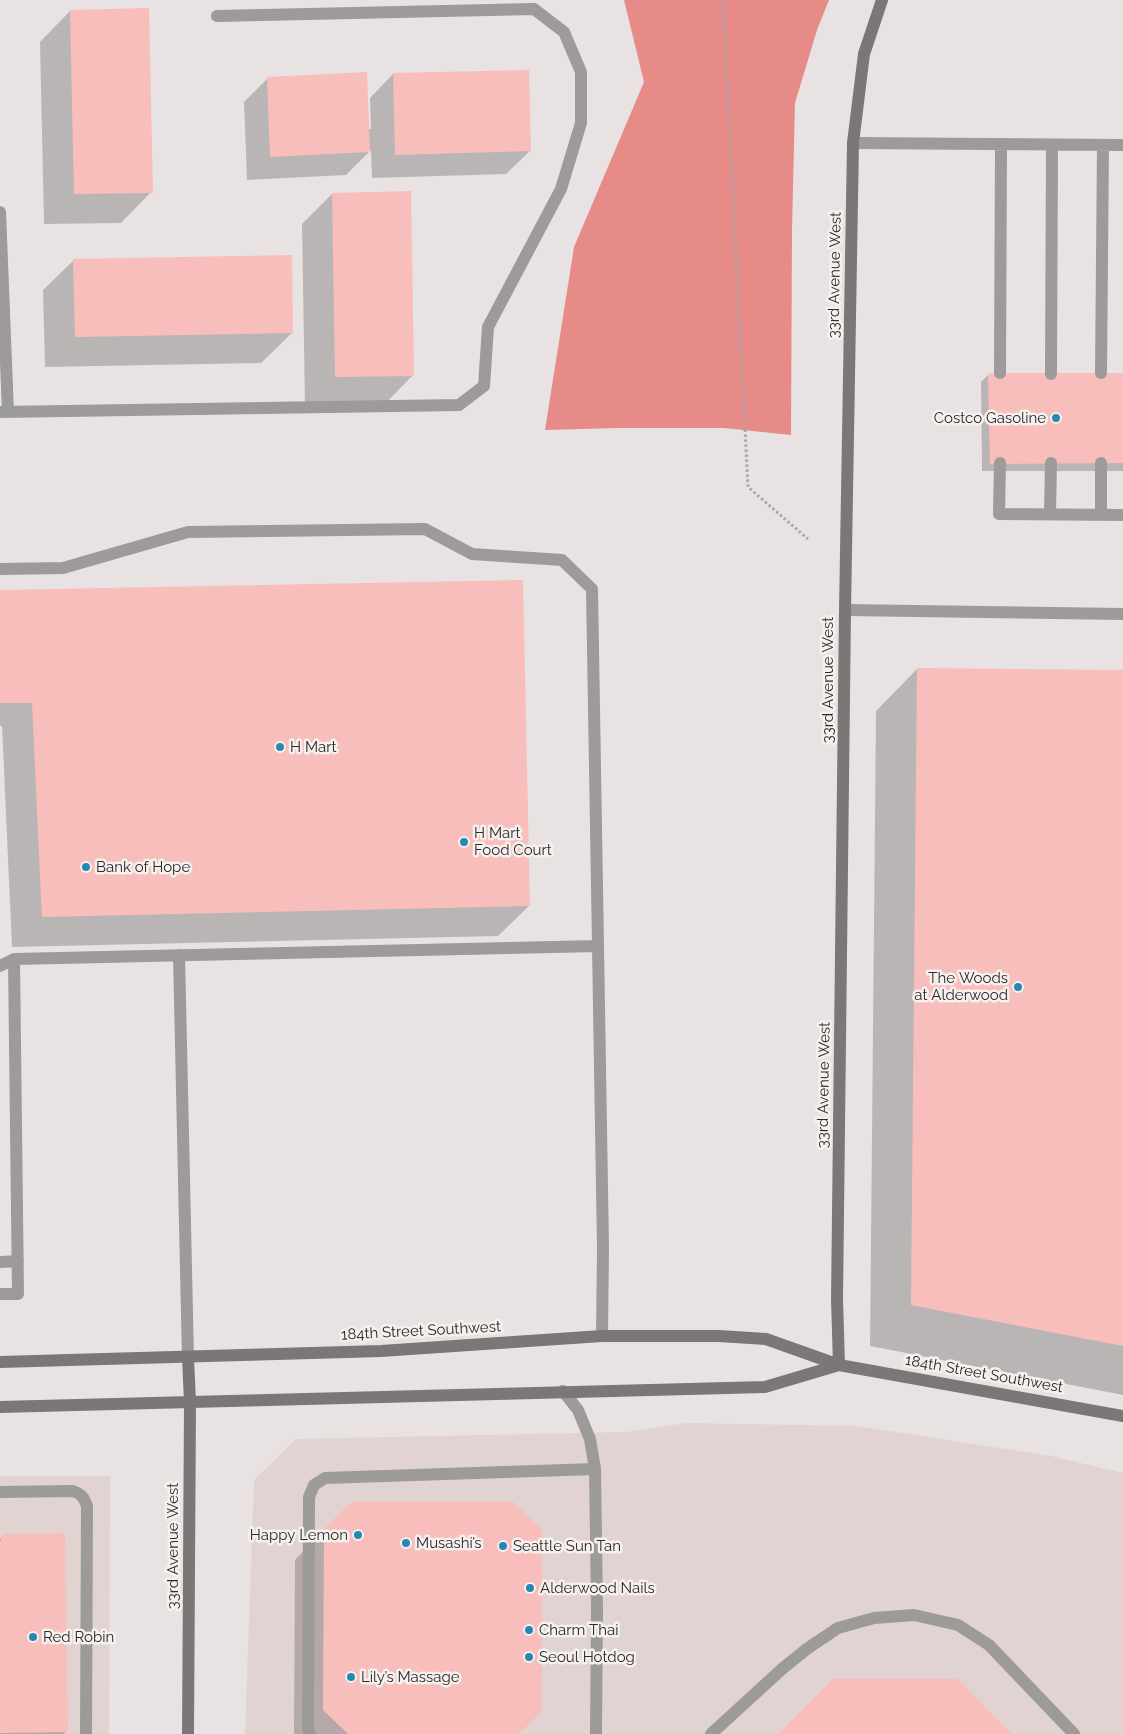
<!DOCTYPE html>
<html>
<head>
<meta charset="utf-8">
<style>
	body { margin:0 }
	canvas { display:block; background:#e9e2e2 }
</style>
</head>
<body>
<canvas width="1123" height="1734"></canvas>
<script>
const context = document.querySelector('canvas').getContext('2d');
context.lineJoin = 'round';
function fillPath(path, color) { context.fillStyle = color; context.fill(path, 'evenodd'); }
function stroke(path, color, width, dash) { context.strokeStyle = color; context.lineWidth = width; context.lineCap = dash ? 'butt' : 'round'; context.setLineDash(dash || []); context.stroke(path); }
function write(font, color, halo, rows, align = 'center') {
  context.font = font + ' Raleway,sans-serif'; context.lineWidth = 5; context.setLineDash([]); context.textBaseline = 'middle'; context.strokeStyle = halo; context.fillStyle = color; for (const [text, x, y, turn = 0] of rows) {
    context.save(); context.translate(x, y); context.rotate((+turn || 0) * Math.PI / 180); context.textAlign = isNaN(turn) ? turn : align; if (halo) context.strokeText(text, 0, 0); context.fillText(text, 0, 0); context.restore();
  }
}
fillPath(new Path2D(`
	M 686,1423 L 857,1426 L 1051,1456 L 1123,1473 L 1123,1734 L 245,1734 L 254,1480 L 296,1439 L 625,1432 Z
	M 0,1476 L 110,1476 L 109,1734 L 0,1734 Z`), '#e1d3d2');
fillPath(new Path2D(`
	M 624,0 L 829,0 L 817,30 L 795,103 L 792,230 L 791,435 L 724,428 L 618,428 L 545,430 L 574,247 L 644,82 Z`), '#e78b89');
fillPath(new Path2D(`
	M 70,11 L 151,192 L 121,223 L 44,224 L 40,42 Z
	M 393,74 L 530,151 L 506,174 L 372,178 L 371,150 L 346,175 L 247,180 L 244,102 L 268,78 L 368,129 L 371,129 L 370,98 Z
	M 332,194 L 413,375 L 383,406 L 305,407 L 302,224 Z
	M 74,260 L 292,333 L 261,363 L 45,367 L 43,290 Z
	M 989,374 L 1123,375 L 1123,471 L 982,471 L 981,382 Z
	M 0,591 L 529,906 L 498,936 L 12,947 L 2,726 L 0,726 Z
	M 917,669 L 1123,671 L 1123,1395 L 870,1346 L 876,711 Z
	M 351,1503 L 517,1734 L 294,1734 L 295,1560 Z
	M 3,1536 L 66,1732 L 64,1734 L 0,1734 L 0,1539 Z`), '#0003');
fillPath(new Path2D(`
	M 149,8 L 153,193 L 74,194 L 70,10 Z
	M 529,70 L 531,151 L 395,155 L 393,73 Z
	M 367,72 L 370,152 L 270,157 L 267,77 Z
	M 411,191 L 414,376 L 335,377 L 332,193 Z
	M 292,255 L 293,333 L 75,337 L 73,259 Z
	M 988,373 L 1123,373 L 1123,463 L 990,464 Z
	M 523,580 L 530,906 L 42,917 L 32,703 L 0,703 L 0,590 Z
	M 917,668 L 1123,670 L 1123,1346 L 911,1305 Z
	M 351,1502 L 513,1502 L 542,1529 L 542,1711 L 519,1734 L 348,1734 L 323,1710 L 324,1529 Z
	M 65,1533 L 68,1732 L 0,1733 L 0,1542 L 3,1534 Z
	M 833,1679 L 958,1679 L 1012,1734 L 778,1734 Z`), '#f8bebb');
stroke(new Path2D(`
	M 723,0 L 748,487 L 808,539`), '#aca7a7', 3, [2.5, 2.5]);
stroke(new Path2D(`
	M 853,143 L 1123,145
	M 1000,373 L 1001,144
	M 1101,373 L 1103,145
	M 1051,374 L 1052,145
	M 1000,463 L 999,514 L 1123,515
	M 1050,514 L 1051,463
	M 1101,514 L 1101,463
	M 0,569 L 63,568 L 188,532 L 425,529 L 472,554 L 562,560 L 592,589 L 598,946
	M 179,955 L 188,1358
	M 0,966 L 14,959 L 598,946 L 603,1248 L 602,1336
	M 0,1262 L 18,1261
	M 0,1294 L 18,1294 L 14,959
	M 563,1391 L 578,1410 L 590,1439 L 595,1469 L 597,1609 L 596,1734
	M 0,1492 L 73,1491 C 81,1494 84,1497 87,1506 L 86,1734
	M 310,1734 L 308,1729 L 309,1497 L 314,1485 L 325,1478 L 595,1469`), '#9d9a9a', 12);
stroke(new Path2D(`
	M 0,212 L 8,412
	M 0,412 L 459,405 L 484,386 L 488,327 L 561,189 L 581,123 L 581,72 L 564,32 L 534,9 L 217,16
	M 845,610 L 1123,614
	M 711,1734 L 782,1669 L 808,1648 L 838,1628 L 874,1618 L 914,1615 L 958,1625 L 989,1645 L 1074,1734`), '#9d9a9a', 12);
stroke(new Path2D(`
	M 188,1358 L 190,1402 L 188,1734
	M 0,1362 L 381,1351 L 602,1336 L 719,1336 L 766,1339 L 839,1365 L 1123,1416
	M 839,1365 L 837,1299 L 845,610 L 853,143 L 864,54 L 882,0
	M 0,1407 L 765,1387 L 839,1365`), '#7b7777', 12);
for (const [x, y, r, color] of [
	[1056,418,5,"#2789b3"],
	[280,747,5,"#2789b3"],
	[464,842,5,"#2789b3"],
	[86,867,5,"#2789b3"],
	[1018,987,5,"#2789b3"],
	[358,1535,5,"#2789b3"],
	[406,1543,5,"#2789b3"],
	[503,1546,5,"#2789b3"],
	[530,1588,5,"#2789b3"],
	[529,1630,5,"#2789b3"],
	[33,1637,5,"#2789b3"],
	[529,1657,5,"#2789b3"],
	[351,1677,5,"#2789b3"]
]) { const dot = new Path2D(); dot.arc(x, y, r, 0, 2 * Math.PI); context.fillStyle = color; context.fill(dot); stroke(dot, '#f6f0ef', 2); }
write('15px', '#2c2a2a', '#f6f0ef', [
	["33rd Avenue West",835,275,-89],
	["33rd Avenue West",828,680,-90],
	["33rd Avenue West",824,1085,-89],
	["184th Street Southwest",421,1331,-3],
	["184th Street Southwest",984,1374,10],
	["33rd Avenue West",173,1546,-90]
]);
write('15px', '#2c2a2a', '#f6f0ef', [
	["Costco Gasoline",1046,418,"right"],
	["H Mart",290,747],
	["H Mart",474,833],
	["Food Court",474,850],
	["Bank of Hope",96,867],
	["The Woods",1008,978,"right"],
	["at Alderwood",1008,995,"right"],
	["Happy Lemon",348,1535,"right"],
	["Musashi’s",416,1543],
	["Seattle Sun Tan",513,1546],
	["Alderwood Nails",540,1588],
	["Charm Thai",539,1630],
	["Red Robin",43,1637],
	["Seoul Hotdog",539,1657],
	["Lily’s Massage",361,1677]
], 'left');
</script>
</body>
</html>
